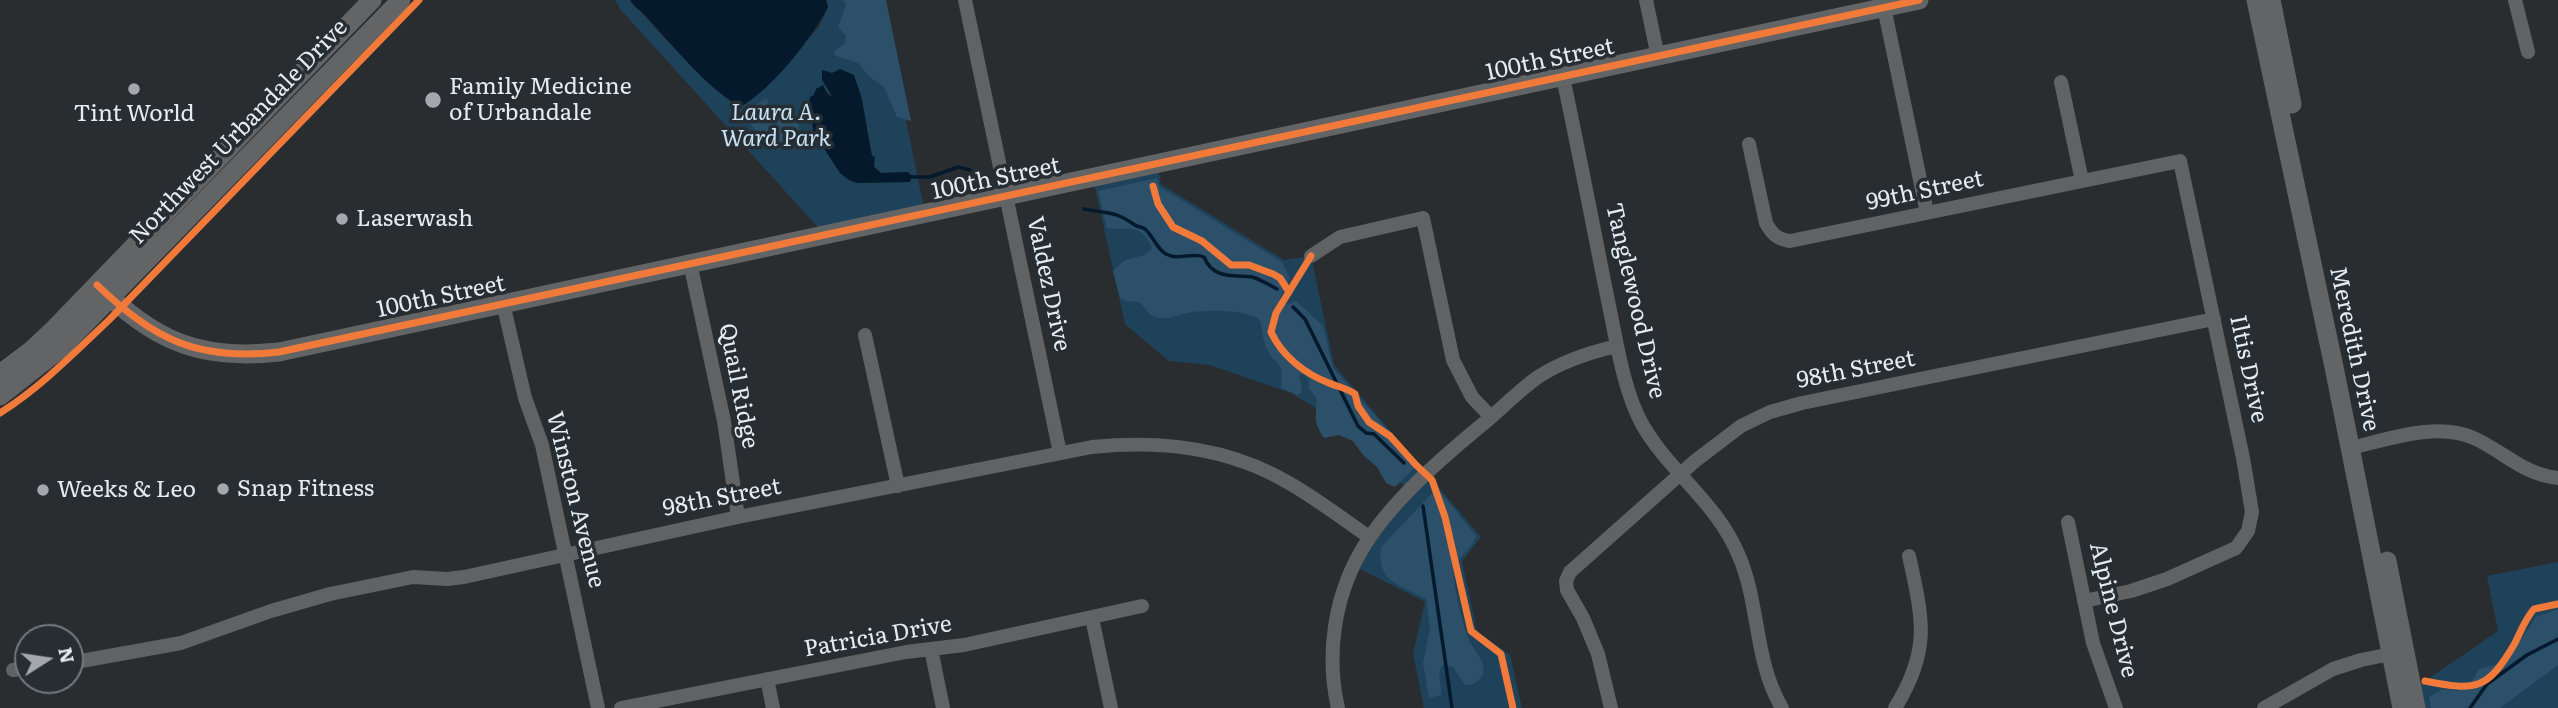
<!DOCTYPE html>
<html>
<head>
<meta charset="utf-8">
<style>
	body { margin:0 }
	#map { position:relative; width:2558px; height:708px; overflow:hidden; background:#292d30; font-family:Literata,serif }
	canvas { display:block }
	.north { position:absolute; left:14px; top:624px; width:70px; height:70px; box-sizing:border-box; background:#262d33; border:2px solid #73797e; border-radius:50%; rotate:78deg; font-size:19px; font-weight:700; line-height:28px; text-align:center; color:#e6ebef }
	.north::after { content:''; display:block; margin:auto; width:24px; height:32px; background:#a4a8ac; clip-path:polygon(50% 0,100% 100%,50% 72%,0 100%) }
</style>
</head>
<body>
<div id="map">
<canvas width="2558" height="708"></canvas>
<div class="north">N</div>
</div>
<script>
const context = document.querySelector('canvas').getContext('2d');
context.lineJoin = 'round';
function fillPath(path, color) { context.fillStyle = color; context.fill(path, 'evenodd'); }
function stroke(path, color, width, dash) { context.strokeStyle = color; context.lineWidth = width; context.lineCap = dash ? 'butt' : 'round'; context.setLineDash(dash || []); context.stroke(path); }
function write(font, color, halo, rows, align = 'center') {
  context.font = font + ' Literata,serif'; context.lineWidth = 7; context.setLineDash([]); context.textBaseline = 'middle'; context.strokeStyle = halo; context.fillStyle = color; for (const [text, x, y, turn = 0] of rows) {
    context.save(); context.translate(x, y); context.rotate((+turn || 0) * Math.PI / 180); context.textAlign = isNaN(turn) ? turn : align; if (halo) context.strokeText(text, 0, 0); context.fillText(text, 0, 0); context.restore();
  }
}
fillPath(new Path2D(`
	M 615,0 L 630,0 L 668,42 L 734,103 L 761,92 L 819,27 L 828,7 L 826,0 L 881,0 L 925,213 L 825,235 L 620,9 ZM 822,70 L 855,79 L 861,94 L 874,166 L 881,173 L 908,172 L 910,182 L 857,183 L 849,180 L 840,173 L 813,130 L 809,103 L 817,88 L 821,87 L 832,96 L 828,90 Z
	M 1157,164 L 1161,184 L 1284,260 L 1311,256 L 1334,365 L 1481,537 L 1462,561 L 1477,631 L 1510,655 L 1522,708 L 1424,708 L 1413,654 L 1425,602 L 1354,566 L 1409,492 L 1360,435 L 1291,393 L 1210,365 L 1169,361 L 1125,324 L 1093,178 Z
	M 2558,562 L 2558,708 L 2416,708 L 2412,690 L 2498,631 L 2487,576 Z`), '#1f425b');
fillPath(new Path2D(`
	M 843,0 L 886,0 L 911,121 L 897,117 L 884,87 L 870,77 L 858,63 L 836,56 L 834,52 L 845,43 L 846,36 L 838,27 L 846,5 Z
	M 767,98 L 770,111 L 789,108 C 808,125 797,137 781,149 C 764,138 751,131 745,111 Z
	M 1157,178 L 1160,187 L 1282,262 L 1290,279 L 1280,298 L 1286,304 L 1296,301 L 1323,326 L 1333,368 L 1401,445 L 1414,468 L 1395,487 L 1386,483 L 1377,467 L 1363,455 L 1353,441 L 1339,435 L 1324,438 C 1311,419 1318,416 1316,397 L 1309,389 L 1309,379 L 1303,374 L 1299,375 L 1302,388 L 1301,393 L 1298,395 L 1281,388 C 1284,354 1275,369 1266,347 C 1262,338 1263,328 1259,319 C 1243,309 1201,309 1182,314 C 1174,317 1165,320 1155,317 C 1148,315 1145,307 1140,302 L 1126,301 L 1120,298 L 1113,271 L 1125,260 L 1144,255 L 1152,248 C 1141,220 1125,232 1107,228 L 1098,191 Z
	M 1437,488 L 1476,536 L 1473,543 L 1453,567 C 1453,584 1463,629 1471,644 C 1477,654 1486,662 1483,674 C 1480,682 1472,685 1465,685 L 1453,667 L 1443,665 C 1435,674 1443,685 1441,695 L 1429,698 L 1423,663 L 1430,629 L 1426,599 C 1400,585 1376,582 1381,547 Z
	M 2558,609 L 2558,665 L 2500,708 L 2431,708 L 2429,697 L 2442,689 L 2458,691 L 2473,680 L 2479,669 L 2506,662 L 2536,617 Z`), '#2c506a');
fillPath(new Path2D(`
	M 630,0 L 826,0 L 828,7 C 812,38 773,88 742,106 C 715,98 665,37 645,15 C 640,10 634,7 630,0 Z
	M 840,69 L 854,75 L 862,100 L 871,152 L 873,157 L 875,156 L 874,167 L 881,173 L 908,172 L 912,176 L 910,182 L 857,183 L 849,180 L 840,173 L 814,133 L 809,107 L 810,97 L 814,95 L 816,89 L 823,85 L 828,95 L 832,96 L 822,80 L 822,70 L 832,73 Z`), '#041a2c');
stroke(new Path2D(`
	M 907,177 L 930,177 L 958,167 L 970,170
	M 1084,209 C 1109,214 1113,210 1135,225 C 1139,228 1141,226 1145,229 C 1153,236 1157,249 1166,254 C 1179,261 1192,252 1204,257 C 1213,279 1232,275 1252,277 C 1260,279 1269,285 1277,289
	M 1293,307 L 1305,319 L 1358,426 L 1366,433 L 1374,434 L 1404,463
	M 1423,506 L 1452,708
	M 2470,708 L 2487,684 L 2527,655 L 2558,639`), '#041a2c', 3.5);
stroke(new Path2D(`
	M 965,0 L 1060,453
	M 1646,0 L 1658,57
	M 2515,0 L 2528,52
	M 1884,7 L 1927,213
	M 1563,77 C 1578,148 1592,220 1606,291 C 1615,331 1622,388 1642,424 C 1669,472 1717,502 1739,556 C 1760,605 1754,661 1782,708
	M 2061,82 L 2082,181
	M 1749,144 L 1766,223 C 1772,234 1777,239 1790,241 L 2180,161 L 2243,458 L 2252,512 L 2248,531 L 2236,548 L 2167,579 L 2131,591 L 2084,601
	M 1311,256 L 1340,237 L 1423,218 L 1453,360 L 1472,397 L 1491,417
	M 690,263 L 724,421 L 738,517
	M 503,303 L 525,398 L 542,445 L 598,708
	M 865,335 L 898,486
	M 2350,448 C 2390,439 2437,421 2476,439 C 2505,453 2525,475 2558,478
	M 2068,522 L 2093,643 L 2116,708
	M 1092,618 L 1111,708
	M 931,649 L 943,708
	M 70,663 L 181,643 L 271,611 L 330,594 L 413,577 L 447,579 L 464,577 L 738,517 L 1092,447 C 1161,440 1228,447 1289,483 C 1317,499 1343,519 1369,537
	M 13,670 L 28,668
	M 767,679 L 773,708
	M 621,708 L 906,652 L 964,645 L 1142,606
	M 1338,708 C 1326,656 1334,599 1360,553 C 1388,503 1445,455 1489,419 C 1505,405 1521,389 1538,377 C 1561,362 1591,352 1617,346
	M 1611,708 L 1598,654 L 1583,618 L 1567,590 L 1566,581 L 1570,572 L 1695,461 L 1741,426 L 1770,412 L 1802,403 L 2214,319
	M 1895,708 C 1931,650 1923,620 1909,556
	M 2264,708 L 2333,669 L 2361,660 L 2401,652`), '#606263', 14);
stroke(new Path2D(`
	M 2256,0 L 2334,367 L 2402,708
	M 2271,0 L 2292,104
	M 97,285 C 155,340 197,361 279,352 L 1919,0
	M 0,374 L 33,349 L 52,331 L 372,0
	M 0,396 L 61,348 L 401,0
	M 2387,561 L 2416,708`), '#626466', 19);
stroke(new Path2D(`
	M 1153,186 L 1158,204 L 1173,227 L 1202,241 L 1231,265 L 1249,265 L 1273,274 L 1280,278 L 1289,292
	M 1311,256 L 1276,313 L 1271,332 C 1282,356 1305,374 1329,383 C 1338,387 1347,388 1355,394 L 1358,406 L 1369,422 L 1390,436 L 1416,465 L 1432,480 L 1445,517 L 1471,631 L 1501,654 L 1513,708
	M 97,285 C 155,340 197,361 279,352 L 1919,0
	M 0,413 C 41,387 74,353 109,320 L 419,0
	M 2425,681 C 2476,691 2487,691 2515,643 C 2521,631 2525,619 2534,609 L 2558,604`), '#f17a3a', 7);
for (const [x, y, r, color] of [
	[134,89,7,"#a4a8ac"],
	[433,100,9,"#a4a8ac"],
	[342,219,7,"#a4a8ac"],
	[223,489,7,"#a4a8ac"],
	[43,490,7,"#a4a8ac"]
]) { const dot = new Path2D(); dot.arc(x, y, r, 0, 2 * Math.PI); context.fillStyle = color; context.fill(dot); stroke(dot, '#262d33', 2.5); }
write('23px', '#e6ebef', '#262d33', [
	["100th Street",1550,60,-12],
	["Northwest Urbandale Drive",239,132,-46],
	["100th Street",996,179,-12],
	["99th Street",1925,191,-12],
	["Valdez Drive",1048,284,78],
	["100th Street",441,297,-12],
	["Tanglewood Drive",1635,301,77],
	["Meredith Drive",2354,349,78],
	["Iltis Drive",2248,369,78],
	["98th Street",1856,370,-11],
	["Quail Ridge",738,386,79],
	["98th Street",722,498,-11],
	["Winston Avenue",575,500,76],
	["Alpine Drive",2113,610,76],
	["Patricia Drive",878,637,-10]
]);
write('23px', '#e6ebef', '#262d33', [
	["Family Medicine",449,87],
	["of Urbandale",449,113],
	["Tint World",134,114,"center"],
	["Laserwash",356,219],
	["Snap Fitness",237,489],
	["Weeks & Leo",57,490]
], 'left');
write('italic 23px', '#c8e2f6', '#262d33', [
	["Laura A.",776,113],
	["Ward Park",776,139]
]);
</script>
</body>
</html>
